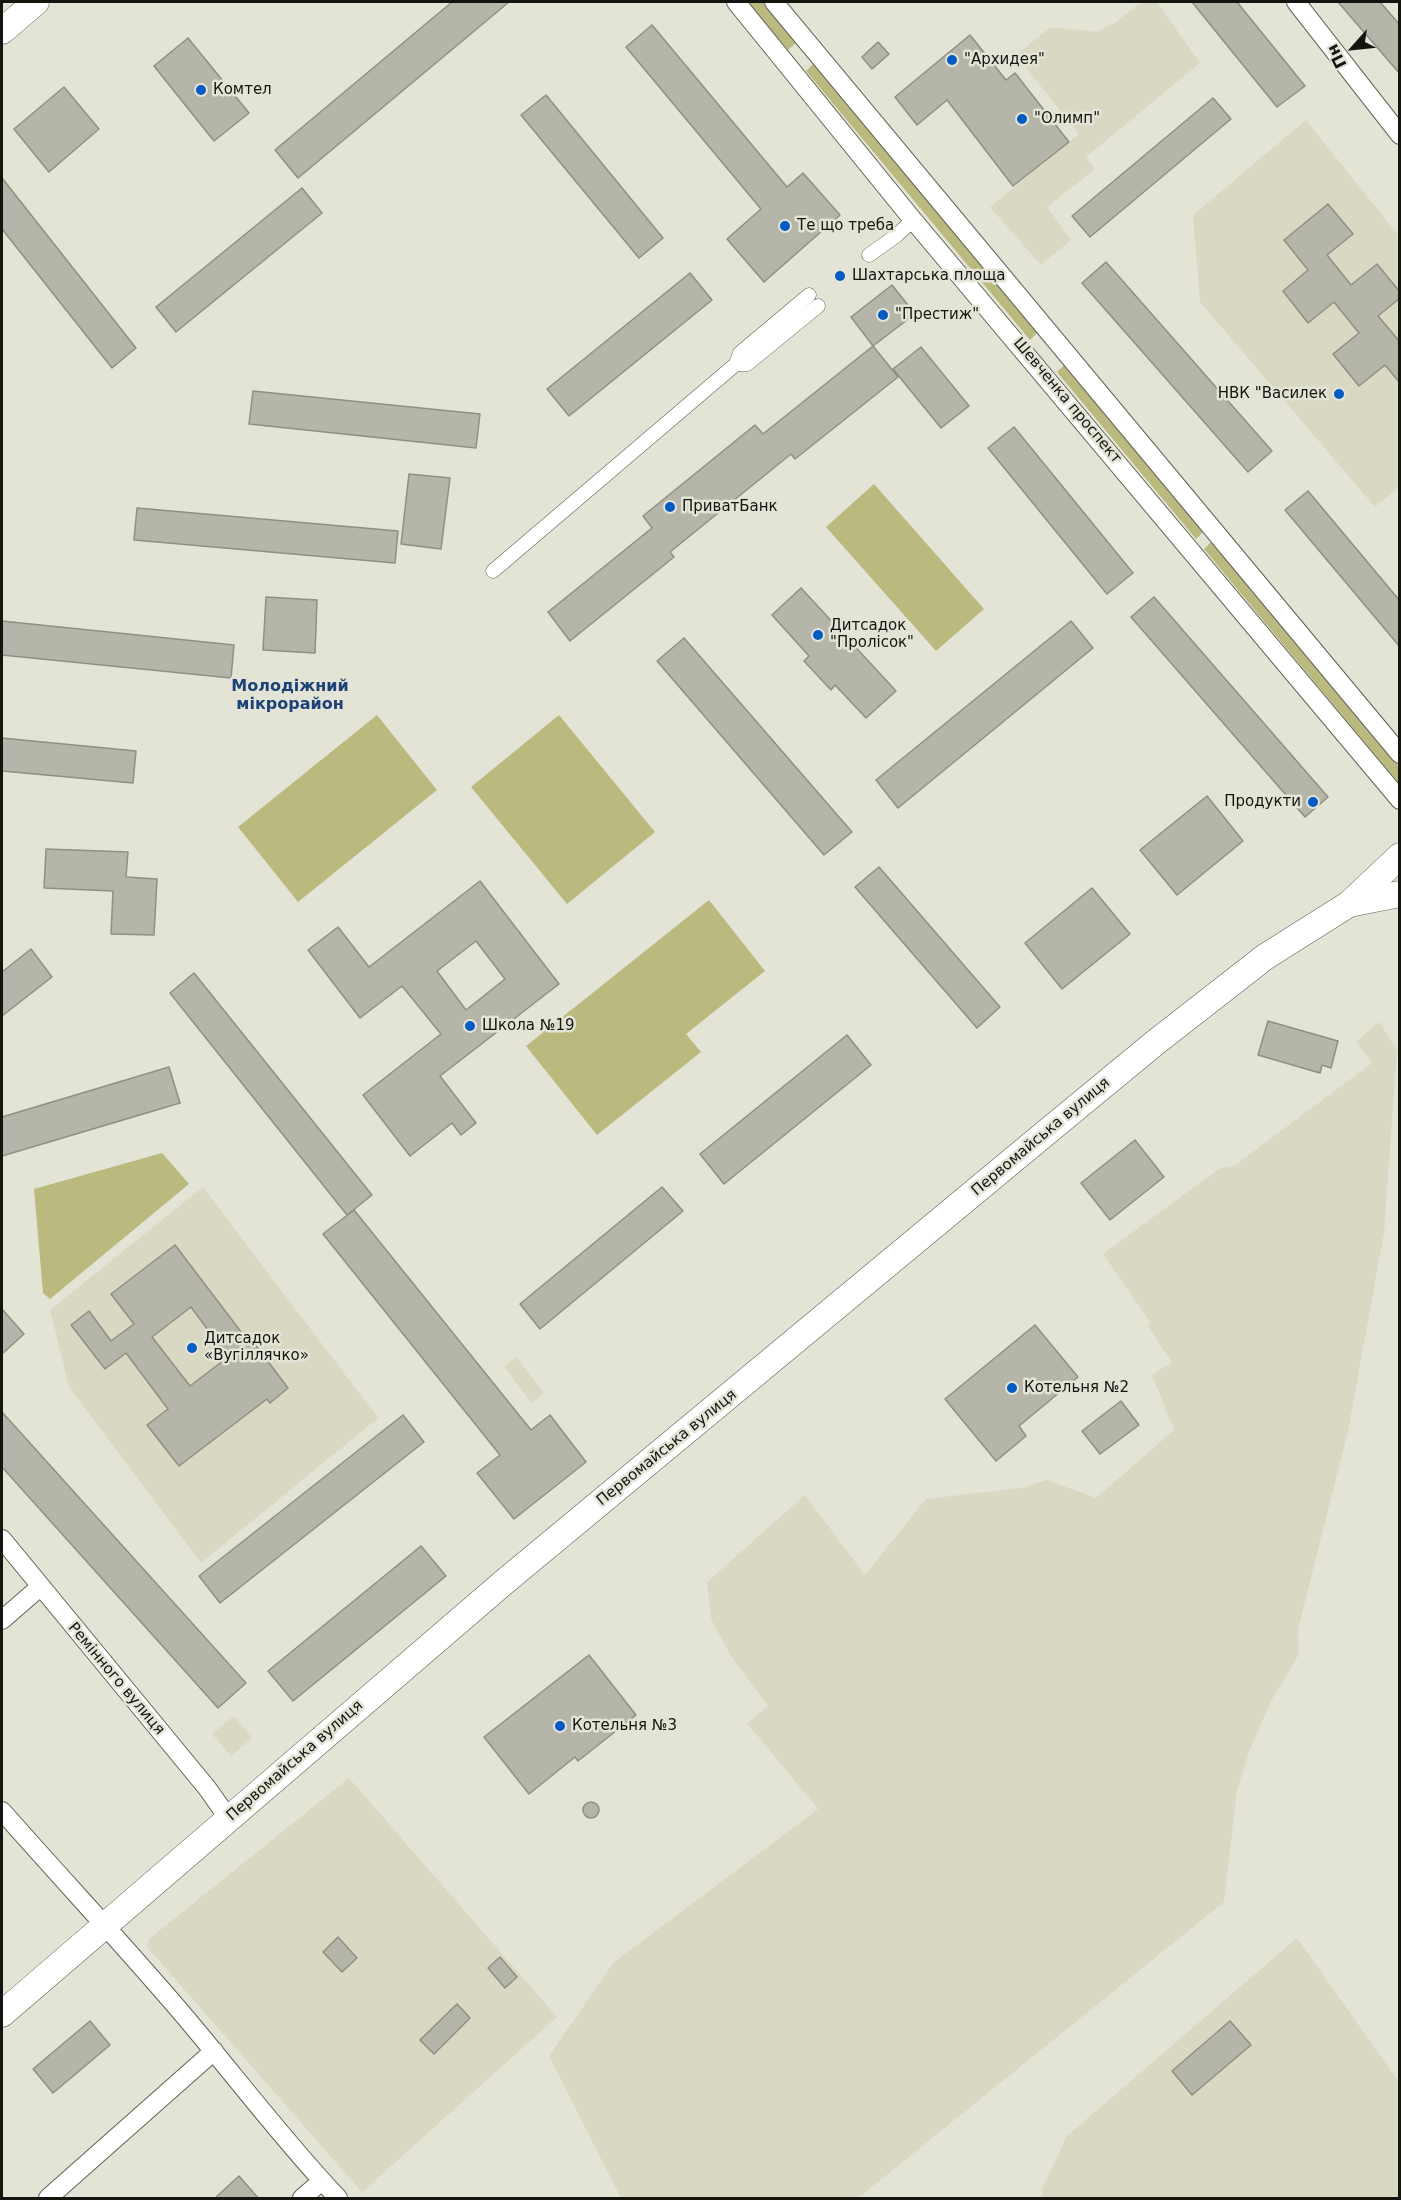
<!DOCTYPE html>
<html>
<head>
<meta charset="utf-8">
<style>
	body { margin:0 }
	#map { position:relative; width:1401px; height:2200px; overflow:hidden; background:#e3e4d6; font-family:"DejaVu Sans",sans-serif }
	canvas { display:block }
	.frame { position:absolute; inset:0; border:3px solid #151510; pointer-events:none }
	.north { position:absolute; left:1323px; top:18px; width:60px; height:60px; -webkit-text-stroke:4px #e3e4d6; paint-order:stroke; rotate:243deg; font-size:16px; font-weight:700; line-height:24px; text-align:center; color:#151510 }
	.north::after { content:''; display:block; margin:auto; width:21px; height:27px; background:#151510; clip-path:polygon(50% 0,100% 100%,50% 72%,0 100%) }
</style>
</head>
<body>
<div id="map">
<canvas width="1401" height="2200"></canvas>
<div class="frame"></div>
<div class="north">Пн</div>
</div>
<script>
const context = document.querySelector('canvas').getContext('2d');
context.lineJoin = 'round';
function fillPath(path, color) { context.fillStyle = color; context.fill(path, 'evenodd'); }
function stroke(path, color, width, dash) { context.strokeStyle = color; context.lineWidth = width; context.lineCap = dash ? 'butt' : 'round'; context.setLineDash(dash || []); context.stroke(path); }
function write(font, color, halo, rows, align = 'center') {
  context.font = font + ' "DejaVu Sans",sans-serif'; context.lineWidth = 5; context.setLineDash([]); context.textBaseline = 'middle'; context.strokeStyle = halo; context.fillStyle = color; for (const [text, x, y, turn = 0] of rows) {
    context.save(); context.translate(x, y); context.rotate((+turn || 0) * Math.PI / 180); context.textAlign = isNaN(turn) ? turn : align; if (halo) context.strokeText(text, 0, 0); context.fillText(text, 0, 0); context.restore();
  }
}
fillPath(new Path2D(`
	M 1141,2 L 1157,2 L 1200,63 L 1086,157 L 1095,169 L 1047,207 L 1071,240 L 1041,265 L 990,207 L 1079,134 L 1016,55 L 1051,27 L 1097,32 L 1116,22 Z
	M 1306,120 L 1399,236 L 1399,487 L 1375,507 L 1200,302 L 1193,215 Z
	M 1379,1022 L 1397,1049 L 1384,1233 L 1348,1431 L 1298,1630 L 1299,1654 L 1271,1701 L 1250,1749 L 1237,1790 L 1224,1902 L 858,2198 L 621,2198 L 549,2056 L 614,1962 L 818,1809 L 747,1723 L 768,1706 L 732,1658 L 711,1619 L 707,1582 L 805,1495 L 865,1575 L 926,1499 L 1021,1488 L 1047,1480 L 1096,1498 L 1174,1430 L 1152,1375 L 1172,1362 L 1147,1325 L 1150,1322 L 1103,1254 L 1220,1168 L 1234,1166 L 1372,1063 L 1356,1042 Z
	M 203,1187 L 378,1418 L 201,1563 L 69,1387 L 50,1310 Z
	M 516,1357 L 544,1393 L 531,1403 L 504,1366 Z
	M 234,1716 L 252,1738 L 231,1756 L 212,1734 Z
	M 349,1778 L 557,2017 L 362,2192 L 147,1947 L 149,1939 Z
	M 1297,1938 L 1399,2082 L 1399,2198 L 1042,2198 L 1042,2189 L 1067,2136 Z`), '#d8d8c3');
fillPath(new Path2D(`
	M 747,2 L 764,2 L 798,41 L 788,50 Z
	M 815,62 L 1038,332 L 1030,340 L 806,71 Z
	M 1064,365 L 1204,531 L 1196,539 L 1057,372 Z
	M 874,484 L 984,609 L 936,651 L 826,527 Z
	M 1212,541 L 1399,766 L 1399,784 L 1204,549 Z
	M 377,715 L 437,790 L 298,902 L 238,827 Z
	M 559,715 L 655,832 L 567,904 L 471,787 Z
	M 709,900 L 765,971 L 686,1034 L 701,1052 L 597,1135 L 526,1046 Z
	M 162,1153 L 189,1184 L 50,1299 L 43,1293 L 34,1189 Z`), '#baba7f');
const building = new Path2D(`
	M 452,2 L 509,2 L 298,178 L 275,150 Z
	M 1192,2 L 1237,2 L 1305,86 L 1277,107 Z
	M 1338,2 L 1380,2 L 1400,25 L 1400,74 Z
	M 652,25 L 787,187 L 803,173 L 840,215 L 764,282 L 727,239 L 761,209 L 626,47 Z
	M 970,35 L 1006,80 L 1015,73 L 1069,142 L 1013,186 L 947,100 L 917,125 L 895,97 Z
	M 188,38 L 249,113 L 214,141 L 154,66 Z
	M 878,42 L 889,54 L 872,69 L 862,57 Z
	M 64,87 L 99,129 L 49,172 L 14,129 Z
	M 546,95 L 663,238 L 639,258 L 521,115 Z
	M 1213,98 L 1231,119 L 1090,237 L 1072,216 Z
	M 2,178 L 136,348 L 112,368 L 2,229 Z
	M 302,188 L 322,213 L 176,332 L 156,307 Z
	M 1328,204 L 1353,234 L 1327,255 L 1351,285 L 1377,264 L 1400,292 L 1400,298 L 1378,316 L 1400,342 L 1400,383 L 1385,365 L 1359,386 L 1333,354 L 1359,333 L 1334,302 L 1308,323 L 1283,291 L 1308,270 L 1284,240 Z
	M 1106,262 L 1272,451 L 1248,472 L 1082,283 Z
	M 690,273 L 712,300 L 569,416 L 547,389 Z
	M 892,285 L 915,314 L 873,346 L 851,317 Z
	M 873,346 L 898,377 L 795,459 L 791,454 L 670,552 L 674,557 L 570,641 L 548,612 L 652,528 L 643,516 L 755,425 L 763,434 Z
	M 921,347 L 969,406 L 941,428 L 893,369 Z
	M 253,391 L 480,414 L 476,448 L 249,424 Z
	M 1014,427 L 1133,573 L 1107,594 L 988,448 Z
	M 409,474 L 450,478 L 441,549 L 401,544 Z
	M 1308,491 L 1400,601 L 1400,647 L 1285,510 Z
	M 137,508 L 398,531 L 395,563 L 134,540 Z
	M 801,588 L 896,691 L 866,718 L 835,685 L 831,690 L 804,661 L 809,656 L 772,615 Z
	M 266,597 L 317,600 L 315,653 L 263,650 Z
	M 1154,597 L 1328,797 L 1305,817 L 1131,617 Z
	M 2,621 L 234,645 L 231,678 L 2,655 Z
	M 1071,621 L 1093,648 L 898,808 L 876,780 Z
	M 684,638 L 852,832 L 824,855 L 657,661 Z
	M 2,738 L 136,751 L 133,783 L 2,771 Z
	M 1207,796 L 1243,841 L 1177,895 L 1140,850 Z
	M 46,849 L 128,852 L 126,877 L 157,879 L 154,935 L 111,934 L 113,891 L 44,888 Z
	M 879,867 L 1000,1007 L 977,1028 L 855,887 Z
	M 480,881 L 559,984 L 440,1076 L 476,1123 L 461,1135 L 452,1123 L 410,1156 L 363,1095 L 441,1034 L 402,986 L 360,1018 L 308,950 L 338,927 L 369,967 ZM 476,941 L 505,979 L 466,1010 L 437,971 Z
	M 1092,888 L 1130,934 L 1062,989 L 1025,943 Z
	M 31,949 L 52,977 L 2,1016 L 2,972 Z
	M 194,973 L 372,1195 L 347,1215 L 170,993 Z
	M 1268,1021 L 1338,1041 L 1331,1068 L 1322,1065 L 1320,1073 L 1258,1055 Z
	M 847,1035 L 871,1065 L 724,1184 L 700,1154 Z
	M 169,1067 L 180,1103 L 2,1156 L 2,1117 Z
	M 1135,1140 L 1164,1177 L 1110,1220 L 1081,1183 Z
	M 662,1187 L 683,1211 L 540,1329 L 520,1304 Z
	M 354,1210 L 531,1430 L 550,1415 L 586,1462 L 514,1519 L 477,1473 L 500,1455 L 323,1234 Z
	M 175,1245 L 248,1341 L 251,1339 L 288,1388 L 270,1403 L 267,1399 L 179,1466 L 147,1425 L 168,1409 L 126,1353 L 105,1369 L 71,1325 L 89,1311 L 111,1341 L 134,1324 L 111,1294 ZM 191,1307 L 228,1357 L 190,1386 L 152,1337 Z
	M 2,1309 L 24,1334 L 2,1354 Z
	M 1035,1325 L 1078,1377 L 1019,1426 L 1026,1436 L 996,1461 L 945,1399 Z
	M 1121,1401 L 1139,1425 L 1100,1454 L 1082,1431 Z
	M 2,1412 L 246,1683 L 218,1708 L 2,1467 Z
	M 403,1415 L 424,1442 L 220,1603 L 199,1576 Z
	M 421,1546 L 446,1576 L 293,1701 L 268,1671 Z
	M 589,1655 L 636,1715 L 578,1761 L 575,1757 L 529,1794 L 484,1737 Z
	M583 1810a8 8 0 1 1 16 0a8 8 0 1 1-16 0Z
	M 338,1937 L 357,1958 L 342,1972 L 323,1952 Z
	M 500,1957 L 517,1977 L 505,1988 L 488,1968 Z
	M 457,2004 L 470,2018 L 434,2054 L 420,2040 Z
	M 90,2021 L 110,2045 L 53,2093 L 33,2069 Z
	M 1230,2021 L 1251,2045 L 1192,2095 L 1172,2071 Z
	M 239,2176 L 259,2199 L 214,2199 Z`);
fillPath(building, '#b5b6a9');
stroke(building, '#8f8f82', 1.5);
const pedestrian = new Path2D(`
	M 869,255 L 897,235 L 913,220
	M 736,364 L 747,364 L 818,306
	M 493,571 L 736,364 L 740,353 L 809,295`);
const minor = new Path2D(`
	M 736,2 L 913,220 L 1400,800
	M 774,2 L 1400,754
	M 1296,2 L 1400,135
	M 2,1539 L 207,1788 L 229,1819
	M 2,1620 L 40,1587
	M 2,1811 C 61,1878 122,1943 180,2011 C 233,2073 282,2139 338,2198
	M 48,2198 L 214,2051
	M 302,2198 L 322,2181`);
const secondary = new Path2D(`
	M 2,31 L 36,2
	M 1349,904 L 1400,894
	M 2,2014 L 503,1583 L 1042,1136 L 1156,1042 L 1265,957 L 1349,904 L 1400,856`);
stroke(pedestrian, '#616256', 15);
stroke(minor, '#616256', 20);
stroke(secondary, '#616256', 27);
stroke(pedestrian, '#fff', 14);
stroke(minor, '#fff', 18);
stroke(secondary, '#fff', 26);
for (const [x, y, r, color] of [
	[952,60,6,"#035ac3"],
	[201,90,6,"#035ac3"],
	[1022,119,6,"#035ac3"],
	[785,226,6,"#035ac3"],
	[840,276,6,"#035ac3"],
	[883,315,6,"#035ac3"],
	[1339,394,6,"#035ac3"],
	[670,507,6,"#035ac3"],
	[818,635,6,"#035ac3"],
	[1313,802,6,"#035ac3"],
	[470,1026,6,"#035ac3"],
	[192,1348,6,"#035ac3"],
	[1012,1388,6,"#035ac3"],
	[560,1726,6,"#035ac3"]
]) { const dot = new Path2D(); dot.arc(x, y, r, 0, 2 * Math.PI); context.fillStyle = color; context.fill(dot); stroke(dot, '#e3e4d6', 2); }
write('15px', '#151510', '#e3e4d6', [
	["\"Архидея\"",964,60],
	["Комтел",213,90],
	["\"Олимп\"",1034,119],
	["Те що треба",797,226],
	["Шахтарська площа",852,276],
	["\"Престиж\"",895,315],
	["НВК \"Василек",1327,394,"right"],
	["ПриватБанк",682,507],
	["Дитсадок",830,626],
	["\"Пролісок\"",830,643],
	["Продукти",1301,802,"right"],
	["Школа №19",482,1026],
	["Дитсадок",204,1339],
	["«Вугіллячко»",204,1356],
	["Котельня №2",1024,1388],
	["Котельня №3",572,1726]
], 'left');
write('15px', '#151510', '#e3e4d6', [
	["Шевченка проспект",1067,401,50],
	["Первомайська вулиця",1041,1137,-40],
	["Первомайська вулиця",667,1448,-39],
	["Ремінного вулиця",116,1679,50],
	["Первомайська вулиця",295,1761,-41]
]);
write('bold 16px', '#1d4277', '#e3e4d6', [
	["Молодіжний",290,687],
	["мікрорайон",290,705]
]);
</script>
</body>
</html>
